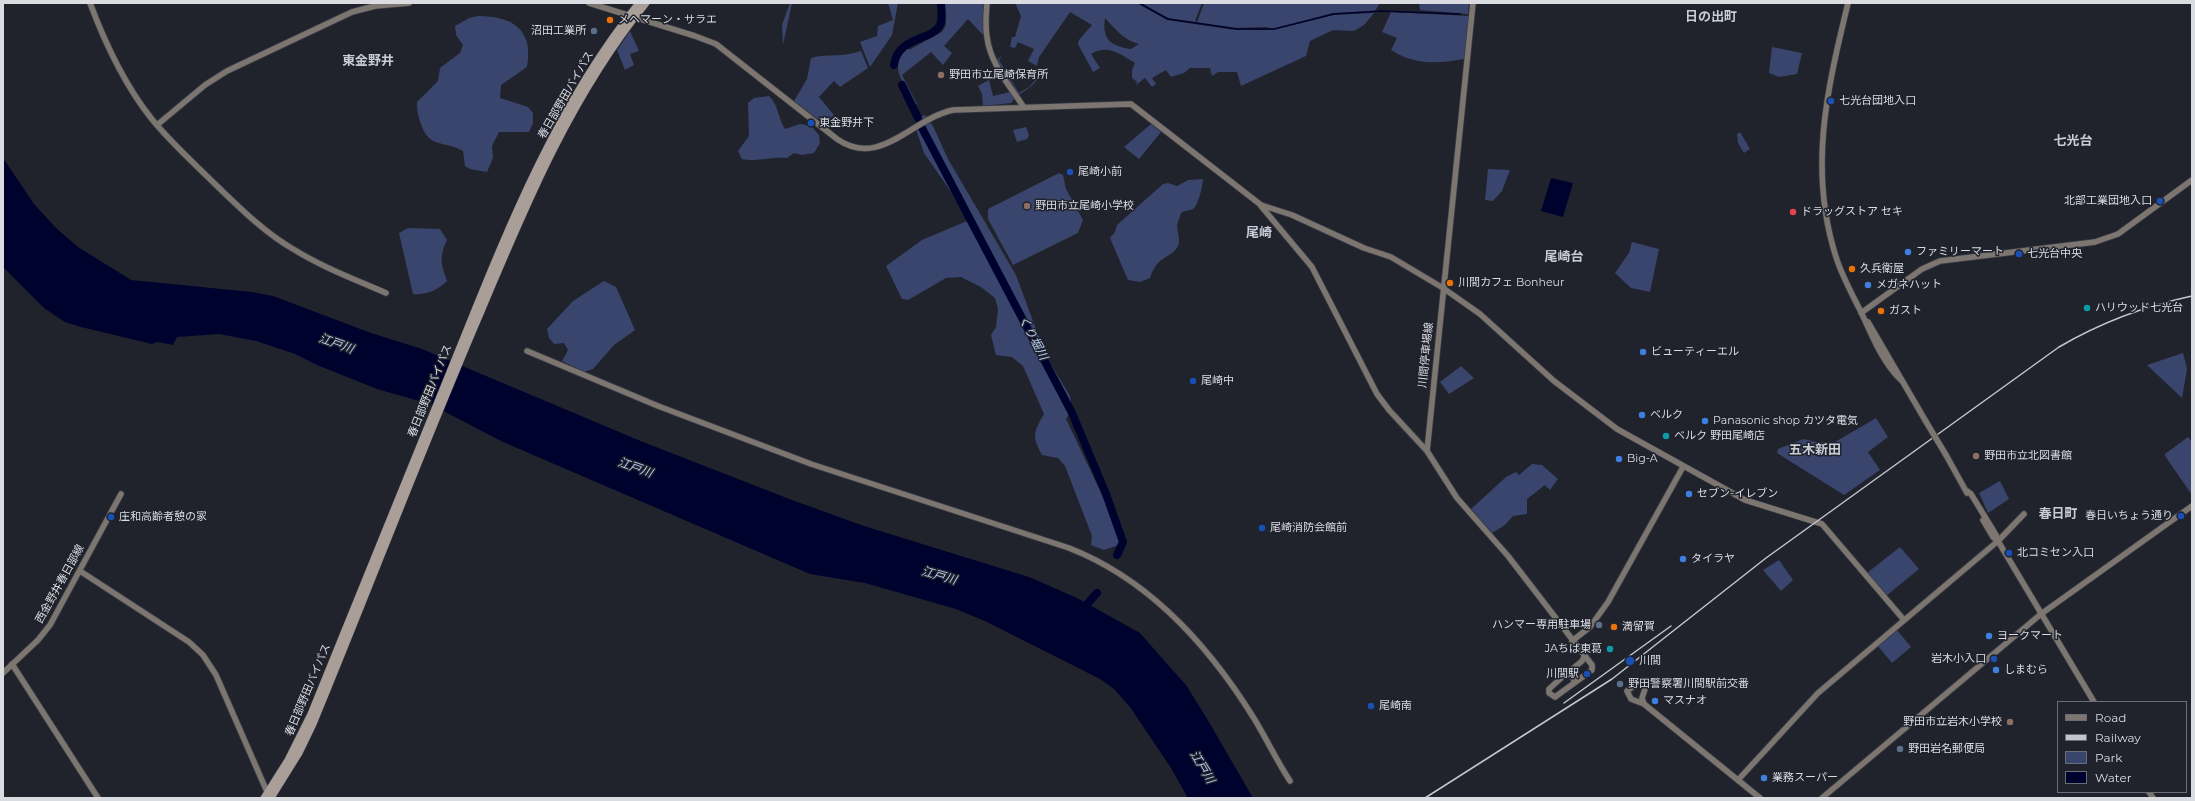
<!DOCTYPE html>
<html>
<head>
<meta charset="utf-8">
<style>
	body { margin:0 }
	#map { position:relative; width:2195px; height:801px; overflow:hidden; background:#20232c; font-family:Montserrat,sans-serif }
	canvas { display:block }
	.frame { position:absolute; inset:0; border:4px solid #dadce2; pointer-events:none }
	.legend { position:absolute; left:2057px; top:701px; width:130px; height:92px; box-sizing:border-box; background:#20232c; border:1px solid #6a6d75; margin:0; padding:5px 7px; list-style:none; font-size:12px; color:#dadce2 }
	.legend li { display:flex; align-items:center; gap:8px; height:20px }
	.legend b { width:20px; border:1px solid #6a6d75 }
</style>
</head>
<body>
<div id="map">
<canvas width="2195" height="801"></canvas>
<div class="frame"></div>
<ul class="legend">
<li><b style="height:5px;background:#7c7570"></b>Road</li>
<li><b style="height:5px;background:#c4c6cd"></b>Railway</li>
<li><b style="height:11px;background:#39456d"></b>Park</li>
<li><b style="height:11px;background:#00022e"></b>Water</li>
</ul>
</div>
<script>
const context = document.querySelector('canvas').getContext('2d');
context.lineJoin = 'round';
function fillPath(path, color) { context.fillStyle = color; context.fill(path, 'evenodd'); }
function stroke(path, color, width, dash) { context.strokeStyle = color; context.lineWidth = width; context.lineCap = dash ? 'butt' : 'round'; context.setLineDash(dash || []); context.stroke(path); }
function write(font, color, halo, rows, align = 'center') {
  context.font = font + ' Montserrat,"Noto Sans JP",sans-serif'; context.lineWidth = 3; context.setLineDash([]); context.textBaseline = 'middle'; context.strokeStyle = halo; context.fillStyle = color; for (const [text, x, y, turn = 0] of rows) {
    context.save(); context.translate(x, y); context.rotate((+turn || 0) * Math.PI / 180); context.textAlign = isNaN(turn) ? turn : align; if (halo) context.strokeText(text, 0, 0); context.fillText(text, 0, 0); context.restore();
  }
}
fillPath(new Path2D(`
	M 790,3 L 792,3 L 783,45 L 782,25 Z
	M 888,3 L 898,3 L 892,35 L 870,67 L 860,42 L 877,36 L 878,26 L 893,20 Z
	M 945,3 L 984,3 L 983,35 L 968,19 L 944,46 L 952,53 L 943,65 L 931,52 L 902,75 L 917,104 L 913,106 L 899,74 L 897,60 L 907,46 L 909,50 L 942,32 L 946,25 Z
	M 1015,3 L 1137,3 L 1167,20 L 1235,30 L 1273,30 L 1333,15 L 1374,13 L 1364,25 L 1354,31 L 1333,30 L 1310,41 L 1306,56 L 1241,86 L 1237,72 L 1218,72 L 1212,76 L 1210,68 L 1190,68 L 1184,73 L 1171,77 L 1166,70 L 1152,78 L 1156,84 L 1152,87 L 1145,78 L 1136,85 L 1137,82 L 1132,78 L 1132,70 L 1135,63 C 1120,54 1108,44 1091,54 L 1100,68 L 1093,72 L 1078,44 L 1079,40 L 1092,25 L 1070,12 L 1039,57 L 1037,66 L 1028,61 L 1034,49 L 1018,42 L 1015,48 L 1010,47 L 1012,37 L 1015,37 L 1021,16 ZM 1105,18 C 1116,30 1124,40 1139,44 L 1131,49 C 1110,46 1102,39 1105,18 Z
	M 1141,3 L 1202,3 L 1195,21 L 1197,22 L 1204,3 L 1380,3 L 1375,11 L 1333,13 L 1273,29 L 1266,27 L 1234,28 L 1168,18 Z
	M 1419,3 L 1469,3 L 1468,14 L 1420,10 Z
	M 1391,12 L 1469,16 L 1464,59 C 1438,64 1414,65 1391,50 L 1397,38 L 1382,32 Z
	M 478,16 C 512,16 534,29 527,67 L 501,85 L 500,98 L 528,107 L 533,113 L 533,123 L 529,132 L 499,132 L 492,146 L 493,158 L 487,172 L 470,169 L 465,166 L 463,151 C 444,140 429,149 421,124 C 418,116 417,111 417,102 L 438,81 L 440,68 L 460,53 L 463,45 L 456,35 L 455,26 L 469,18 Z
	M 630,31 L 639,51 L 630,54 L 634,65 L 625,70 L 617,50 Z
	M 1772,47 L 1802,53 L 1797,74 L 1779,77 L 1769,73 Z
	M 861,51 L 868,68 L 840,87 L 834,81 L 819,97 L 834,115 L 824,124 L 794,101 L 807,79 L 811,58 C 828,53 842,58 861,51 Z
	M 1002,56 L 999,60 L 1019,93 L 1029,87 L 1040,75 C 1035,85 1027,89 1019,95 L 996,60 Z
	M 989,80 L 993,96 L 1010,92 L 1015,98 L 1011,103 L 983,106 L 982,94 L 978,86 Z
	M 769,96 C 778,104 778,118 785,129 L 800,124 L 811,126 L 819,135 L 820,143 L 814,153 L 802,155 L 794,153 L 787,158 C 769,157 759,162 742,159 L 738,151 L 749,136 L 748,103 L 754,98 Z
	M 925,115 L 933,126 L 948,159 L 1016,275 L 1046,356 L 1070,396 L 1072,409 L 1066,419 L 1123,539 L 1119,545 L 1104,550 L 1091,545 L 1092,536 L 1065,466 L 1058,458 L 1042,455 C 1032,436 1033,433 1044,414 L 1023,366 L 1012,357 L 996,355 L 991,335 L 996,327 L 998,309 L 995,298 L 981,287 L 961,277 L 946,278 L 908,300 L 902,299 L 886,266 L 922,240 L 967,221 L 951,192 L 924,153 L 915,126 L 918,118 Z
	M 1151,124 L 1161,132 L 1139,159 L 1124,147 Z
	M 1026,127 L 1029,135 L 1027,139 L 1017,142 L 1013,130 Z
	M 1740,132 L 1750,149 L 1744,153 L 1738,143 L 1737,134 Z
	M 1488,169 L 1510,170 L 1502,191 L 1493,201 L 1485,200 Z
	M 1059,173 L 1063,175 L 1066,189 L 1083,220 L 1078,233 L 1013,265 L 988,219 L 988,209 Z
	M 1203,179 C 1203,185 1198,206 1193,209 C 1190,211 1185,210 1181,213 C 1180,217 1178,221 1177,225 C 1177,232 1181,240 1178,246 C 1170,260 1158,254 1150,278 L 1140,282 L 1128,280 L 1110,238 L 1115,232 L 1117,225 L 1163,184 L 1168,183 L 1177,186 L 1188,180 Z
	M 408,228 L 440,229 L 447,240 C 439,257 441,264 447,281 C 438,290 426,295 413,294 L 399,233 Z
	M 1632,242 L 1659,249 L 1650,292 L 1631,288 L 1615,273 L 1629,253 Z
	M 604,281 L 616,287 L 635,330 L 614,345 L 593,369 L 584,372 L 562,361 L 568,350 L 564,343 L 554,344 L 549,338 L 547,329 L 573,301 Z
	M 2183,353 L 2187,369 L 2182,398 L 2147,365 Z
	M 1461,366 L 1474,378 L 1449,394 L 1440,382 Z
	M 1876,418 L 1888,437 L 1868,452 L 1880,470 L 1844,495 L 1777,453 L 1778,449 L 1803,439 L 1817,442 L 1835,442 Z
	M 2188,437 L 2192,442 L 2192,495 L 2165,456 L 2165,454 Z
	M 1532,464 L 1542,465 L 1558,479 L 1550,490 L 1545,485 L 1527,499 L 1527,514 L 1513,516 L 1505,525 L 1492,533 L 1471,509 L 1506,477 L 1516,472 L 1519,475 Z
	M 2000,481 L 2009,499 L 1988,513 L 1979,493 Z
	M 1900,547 L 1919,569 L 1886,596 L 1867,573 Z
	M 1779,560 L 1793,580 L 1781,591 L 1763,570 Z
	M 1896,629 L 1911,647 L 1892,663 L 1877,645 Z`), '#39456d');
fillPath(new Path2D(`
	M 3,158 L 34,204 L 56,228 L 78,247 L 131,280 L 252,292 L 273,296 L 371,333 L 422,349 L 643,442 L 792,500 L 864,526 L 1029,577 L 1077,598 L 1140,633 L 1168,665 L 1186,685 L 1209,722 L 1253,798 L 1188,798 L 1171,768 L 1130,707 L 1114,689 L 1100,679 L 987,622 L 956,609 L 865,583 L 810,574 L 503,442 L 430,404 L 377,389 L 317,365 L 295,354 L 256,341 L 219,334 L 177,337 L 173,345 L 158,342 L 152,344 L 81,327 L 65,322 L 44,308 L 3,267 Z
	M 1551,178 L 1573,183 L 1563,217 L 1541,211 Z`), '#00022e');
stroke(new Path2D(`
	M 1139,3 L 1168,19 L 1238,29 L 1274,29 L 1334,14 L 1380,11 L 1460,14`), '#00022e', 1.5);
stroke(new Path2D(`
	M 894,65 C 898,36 932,41 940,25 C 943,19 941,9 941,3
	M 902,85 L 918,118
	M 922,128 L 1072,413 L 1106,494 L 1123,542 L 1117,555
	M 1080,612 L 1097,593`), '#00022e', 8);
const secondary = new Path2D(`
	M 90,3 C 105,43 124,84 151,118 C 170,142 194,163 216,185 C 240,208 264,232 293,249 C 322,267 354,279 386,293
	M 589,3 L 695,36 L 716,44 L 837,139 C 880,169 911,119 953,110 L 1131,104 L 1261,205 L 1292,215 L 1364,248 L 1391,257 L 1443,288 L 1480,314 L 1554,381 L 1617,429 L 1745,500 L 1822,524 L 1904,620
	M 987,3 C 986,14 985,26 987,37 C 990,63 1009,85 1023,106
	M 1473,3 L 1427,451 L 1457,498 L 1508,556 L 1592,665 L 1592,670 L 1577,681 L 1574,680 L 1569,672 L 1582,661 L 1584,657
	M 1848,3 C 1827,90 1808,169 1836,257 C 1842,276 1852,294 1861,312 C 1872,335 1882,362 1901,380
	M 157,125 L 205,85 L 227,71 L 352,12 L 375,6 L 409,3
	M 1261,206 L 1312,267 L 1377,394 L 1389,410 L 1427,451
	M 1861,313 L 1922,269 L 1940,261 L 2095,242 L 2118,234 L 2192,180
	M 1868,322 L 1925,420
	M 527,351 L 658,406 L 811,464 L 1069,548 C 1151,580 1210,647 1255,720 C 1267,740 1277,761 1290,781
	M 1946,455 L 1967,493
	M 1967,491 L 1971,494 L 1996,535 L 1998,541 L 2094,702
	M 1983,520 L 1993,537 L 1998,541
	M 80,571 L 189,642 L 203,655 L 216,675 L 268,794
	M 1572,641 L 1590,627 L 1608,602 L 1683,467
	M 12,664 L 98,798
	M 1570,670 L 1549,689 L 1549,693 L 1555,697 L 1577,681
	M 3,673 L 38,640 L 50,625 L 121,494
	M 1644,704 L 1642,698 L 1645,689 L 1643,683 L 1639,682 L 1627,691 L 1631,699 L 1644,704 L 1760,798
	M 1738,780 L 1818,693 L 1998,541 L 2024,514
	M 2149,792 L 2153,798
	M 1822,798 L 2041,614 L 2192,506`);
const highway = new Path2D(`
	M 264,798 L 288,760 L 311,714 C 358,599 405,483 452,367 C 503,241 553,109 639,3
	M 271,798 L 299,753 L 313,724 C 370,586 423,446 482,309 C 527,202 572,94 646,3`);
stroke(secondary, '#3a3d45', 7);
stroke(highway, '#3a3d45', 8);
stroke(secondary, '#7c7570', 5.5);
stroke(highway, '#aa9f98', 7);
stroke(new Path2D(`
	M 1564,703 L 1671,626
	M 1425,798 L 1612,679 L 1766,558 L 2059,347 C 2100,323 2145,306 2192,296`), '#c4c6cd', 1.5);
const secondaryBridge = new Path2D(`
	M 1925,420 L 1946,455`);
stroke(secondaryBridge, '#3a3d45', 7, []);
stroke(secondaryBridge, '#7c7570', 5.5);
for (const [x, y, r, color] of [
	[610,20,4,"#e8710a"],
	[594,31,4,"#5c6f8a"],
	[941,75,4,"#8d6e63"],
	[1831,101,4,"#1a4fb4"],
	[811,123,4,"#1a4fb4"],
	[1070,172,4,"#1a4fb4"],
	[2160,201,4,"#1a4fb4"],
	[1027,206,4,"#8d6e63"],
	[1793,212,4,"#e0444e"],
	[1908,252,4,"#3f7fe0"],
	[2019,254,4,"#1a4fb4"],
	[1852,269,4,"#e8710a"],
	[1450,283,4,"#e8710a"],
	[1868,285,4,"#3f7fe0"],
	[2087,308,4,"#0f9aa8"],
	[1881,311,4,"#e8710a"],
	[1643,352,4,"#3f7fe0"],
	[1193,381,4,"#1a4fb4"],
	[1642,415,4,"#3f7fe0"],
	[1705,421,4,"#3f7fe0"],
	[1666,436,4,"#0f9aa8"],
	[1976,456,4,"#8d6e63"],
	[1619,459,4,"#3f7fe0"],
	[1689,494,4,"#3f7fe0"],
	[2181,516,4,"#1a4fb4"],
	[111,517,4,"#1a4fb4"],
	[1262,528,4,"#1a4fb4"],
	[2009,553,4,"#1a4fb4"],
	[1683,559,4,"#3f7fe0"],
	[1599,625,4,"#5c6f8a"],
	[1614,627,4,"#e8710a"],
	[1989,636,4,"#3f7fe0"],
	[1610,649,4,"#0f9aa8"],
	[1994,659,4,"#1a4fb4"],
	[1630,661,5,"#1a4fb4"],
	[1996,670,4,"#3f7fe0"],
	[1587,674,4,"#1a4fb4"],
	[1620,684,4,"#5c6f8a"],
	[1655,701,4,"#3f7fe0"],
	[1371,706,4,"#1a4fb4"],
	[2010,722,4,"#8d6e63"],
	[1900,749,4,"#5c6f8a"],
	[1764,778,4,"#3f7fe0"]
]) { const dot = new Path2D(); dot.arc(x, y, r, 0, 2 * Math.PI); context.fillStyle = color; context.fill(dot); stroke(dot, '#20232c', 1.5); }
write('11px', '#dadce2', '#20232c', [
	["メヘマーン・サラエ",618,20],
	["沼田工業所",586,31,"right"],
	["野田市立尾崎保育所",949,75],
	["七光台団地入口",1839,101],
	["東金野井下",819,123],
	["尾崎小前",1078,172],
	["北部工業団地入口",2152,201,"right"],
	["野田市立尾崎小学校",1035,206],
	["ドラッグストア セキ",1801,212],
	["ファミリーマート",1916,252],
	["七光台中央",2027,254],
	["久兵衛屋",1860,269],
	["川間カフェ Bonheur",1458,283],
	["メガネハット",1876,285],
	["ハリウッド七光台",2095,308],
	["ガスト",1889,311],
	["ビューティーエル",1651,352],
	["尾崎中",1201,381],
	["ベルク",1650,415],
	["Panasonic shop カツタ電気",1713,421],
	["ベルク 野田尾崎店",1674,436],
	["野田市立北図書館",1984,456],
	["Big-A",1627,459],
	["セブン-イレブン",1697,494],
	["春日いちょう通り",2173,516,"right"],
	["庄和高齢者憩の家",119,517],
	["尾崎消防会館前",1270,528],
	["北コミセン入口",2017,553],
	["タイラヤ",1691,559],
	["ハンマー専用駐車場",1591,625,"right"],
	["満留賀",1622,627],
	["ヨークマート",1997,636],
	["JAちば東葛",1602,649,"right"],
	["岩木小入口",1986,659,"right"],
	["川間",1639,661],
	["しまむら",2004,670],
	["川間駅",1579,674,"right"],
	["野田警察署川間駅前交番",1628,684],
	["マスナオ",1663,701],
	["尾崎南",1379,706],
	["野田市立岩木小学校",2002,722,"right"],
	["野田岩名郵便局",1908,749],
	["業務スーパー",1772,778]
], 'left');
write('11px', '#dadce2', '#20232c', [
	["春日部野田バイパス",566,95,-60],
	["川間停車場線",1426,355,-84],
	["春日部野田バイパス",430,391,-68],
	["西金野井春日部線",60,584,-61],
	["春日部野田バイパス",308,690,-67]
]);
write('italic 12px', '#b4ccf1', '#20232c', [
	["くり堀川",1033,338,62],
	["江戸川",336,344,20],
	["江戸川",635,468,20],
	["江戸川",939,576,16],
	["江戸川",1202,767,59]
]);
write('bold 13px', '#c8ccd7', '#20232c', [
	["日の出町",1711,17],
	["東金野井",368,61],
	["七光台",2073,141],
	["尾崎",1259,233],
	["尾崎台",1564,257],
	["五木新田",1815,450],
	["春日町",2058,514]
]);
</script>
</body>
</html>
